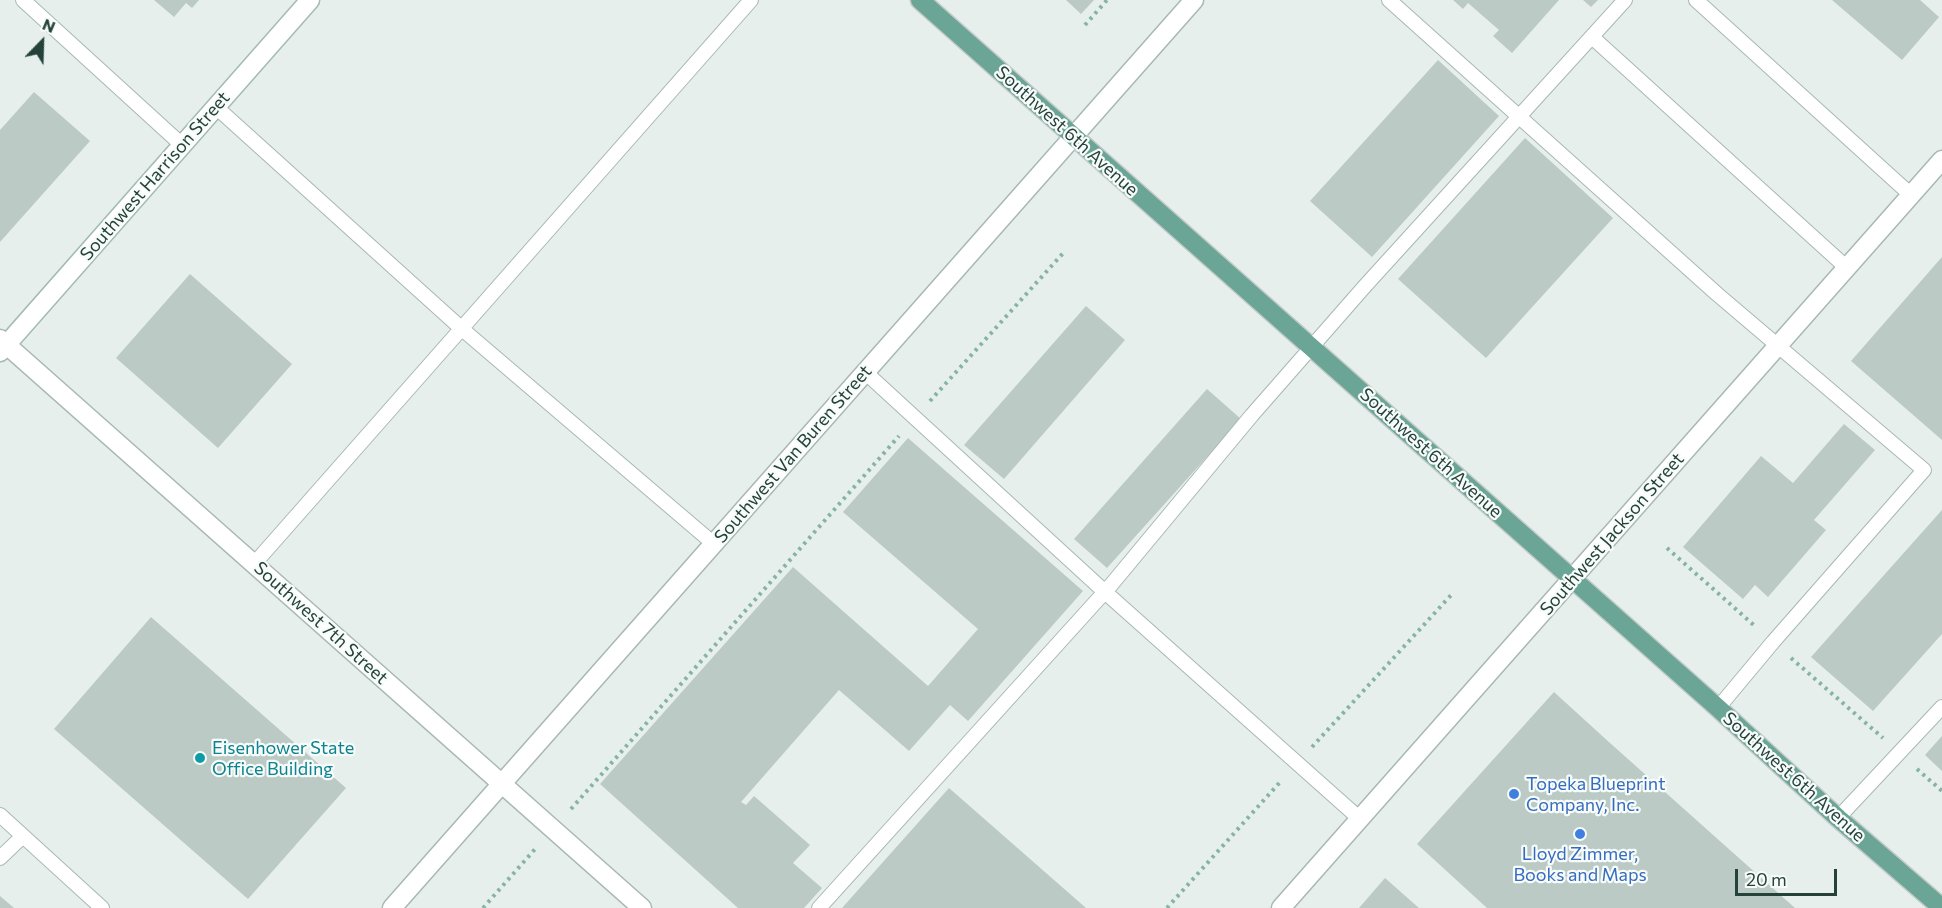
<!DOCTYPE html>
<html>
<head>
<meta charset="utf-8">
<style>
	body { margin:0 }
	#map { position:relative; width:1942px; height:908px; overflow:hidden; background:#e6efeb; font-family:Commissioner,sans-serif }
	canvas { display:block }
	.north { position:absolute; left:12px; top:12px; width:60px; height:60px; -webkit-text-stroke:4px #f7fbf9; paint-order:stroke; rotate:23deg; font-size:16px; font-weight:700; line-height:24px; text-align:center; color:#24423a }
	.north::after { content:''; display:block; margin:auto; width:21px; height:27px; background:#24423a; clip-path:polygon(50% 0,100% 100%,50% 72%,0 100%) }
	.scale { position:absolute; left:1735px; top:869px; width:102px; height:27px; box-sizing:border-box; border:3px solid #24423a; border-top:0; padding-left:8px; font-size:18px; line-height:21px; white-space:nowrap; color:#24423a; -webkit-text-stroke:4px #f7fbf9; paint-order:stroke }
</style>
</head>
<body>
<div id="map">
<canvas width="1942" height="908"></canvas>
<div class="north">N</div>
<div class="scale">20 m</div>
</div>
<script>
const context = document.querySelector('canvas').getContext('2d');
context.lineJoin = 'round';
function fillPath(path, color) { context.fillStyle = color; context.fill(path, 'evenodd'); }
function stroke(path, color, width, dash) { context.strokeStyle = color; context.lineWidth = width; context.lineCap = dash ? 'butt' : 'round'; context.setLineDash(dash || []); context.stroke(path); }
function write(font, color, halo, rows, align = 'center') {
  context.font = font + ' Commissioner,sans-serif'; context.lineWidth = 4.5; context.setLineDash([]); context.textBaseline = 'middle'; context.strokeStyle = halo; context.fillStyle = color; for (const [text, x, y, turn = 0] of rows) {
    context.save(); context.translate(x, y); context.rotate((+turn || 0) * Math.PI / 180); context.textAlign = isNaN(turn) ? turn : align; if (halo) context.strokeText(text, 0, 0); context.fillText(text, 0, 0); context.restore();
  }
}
fillPath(new Path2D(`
	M 154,0 L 199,0 L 192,8 L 186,3 L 174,17 Z
	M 1066,0 L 1094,0 L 1081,14 Z
	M 1453,0 L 1559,0 L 1512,53 L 1493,36 L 1499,30 L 1468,3 L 1463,9 Z
	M 1583,0 L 1598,0 L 1591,7 Z
	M 1832,0 L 1920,0 L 1939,17 L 1902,60 Z
	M 1438,60 L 1499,116 L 1372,257 L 1310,201 Z
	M 34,92 L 90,141 L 0,242 L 0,130 Z
	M 1525,138 L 1613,218 L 1486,358 L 1398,279 Z
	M 1942,257 L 1942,440 L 1851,361 Z
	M 190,274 L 292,364 L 218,448 L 116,358 Z
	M 1086,306 L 1125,340 L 1004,479 L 964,445 Z
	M 1207,389 L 1241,419 L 1107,568 L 1074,539 Z
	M 1844,424 L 1875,450 L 1814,520 L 1826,530 L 1768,597 L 1755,585 L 1743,599 L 1683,547 L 1761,456 L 1793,483 Z
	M 908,438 L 1083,591 L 968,721 L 950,705 L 909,751 L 839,690 L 741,802 L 746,805 L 754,796 L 810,845 L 793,863 L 822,888 L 804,908 L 738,908 L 600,784 L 793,567 L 928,686 L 978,629 L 843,512 Z
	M 1942,510 L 1942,634 L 1873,711 L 1811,657 Z
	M 151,617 L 346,788 L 248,899 L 54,729 Z
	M 1554,692 L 1610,743 L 1795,908 L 1487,908 L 1417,844 Z
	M 1942,736 L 1942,771 L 1925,755 Z
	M 949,788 L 1086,908 L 842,908 Z
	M 1385,878 L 1419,908 L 1359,908 Z
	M 0,896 L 14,908 L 0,908 Z`), '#bbcac4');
const service = new Path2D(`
	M 23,0 L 182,145
	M 1389,0 L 1717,294 L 1924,470 L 1773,642 L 1718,708
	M 1696,0 L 1911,195
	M 1592,37 L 1847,268
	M 216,107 L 462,329 L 714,544
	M 865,372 L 1105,592 L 1360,819
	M 254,564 L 751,0
	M 0,815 L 102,908
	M 1838,818 L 1942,707
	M 0,858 L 23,836
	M 819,908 L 1111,585 L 1252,415 L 1365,286 L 1625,0`);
const minor = new Path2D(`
	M 0,339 L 642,908
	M 392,908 L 1194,0
	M 1281,908 L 1942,160`);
const secondary = new Path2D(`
	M 0,352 L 310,0`);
const primary = new Path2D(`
	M 920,0 L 1718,708 L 1838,818 L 1942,908`);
stroke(service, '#a8b8b2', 16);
stroke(minor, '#a8b8b2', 21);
stroke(secondary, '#a4bbb3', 21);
stroke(primary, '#c2cac8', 21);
stroke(new Path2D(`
	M 1085,25 L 1107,0
	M 930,401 L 1065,251
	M 1667,548 L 1756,627
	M 1791,658 L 1883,738
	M 1312,747 L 1453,593
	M 1917,769 L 1942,791
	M 571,809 L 899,436
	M 483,908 L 536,848
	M 1167,908 L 1281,781`), '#86b3a5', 4, [3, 4.5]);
stroke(service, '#fff', 14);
stroke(minor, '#fff', 18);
stroke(secondary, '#fff', 18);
stroke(primary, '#6aa596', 18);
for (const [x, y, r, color] of [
	[200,758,6,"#0f9aa8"],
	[1514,794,6,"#3f7fe0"],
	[1580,834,6,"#3f7fe0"]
]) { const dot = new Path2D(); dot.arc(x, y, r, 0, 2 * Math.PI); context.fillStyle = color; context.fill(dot); stroke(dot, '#f7fbf9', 2); }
write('18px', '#24423a', '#f7fbf9', [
	["Southwest 6th Avenue",1067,131,42],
	["Southwest Harrison Street",155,176,-49],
	["Southwest 6th Avenue",1431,453,42],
	["Southwest Van Buren Street",793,454,-49],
	["Southwest Jackson Street",1612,534,-49],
	["Southwest 7th Street",321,623,42],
	["Southwest 6th Avenue",1794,777,42]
]);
write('18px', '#0d838f', '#f7fbf9', [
	["Eisenhower State",212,748],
	["Office Building",212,769]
], 'left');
write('18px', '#366cbe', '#f7fbf9', [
	["Topeka Blueprint",1526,784],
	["Company, Inc.",1526,805],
	["Lloyd Zimmer,",1580,854,"center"],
	["Books and Maps",1580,875,"center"]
], 'left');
</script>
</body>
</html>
